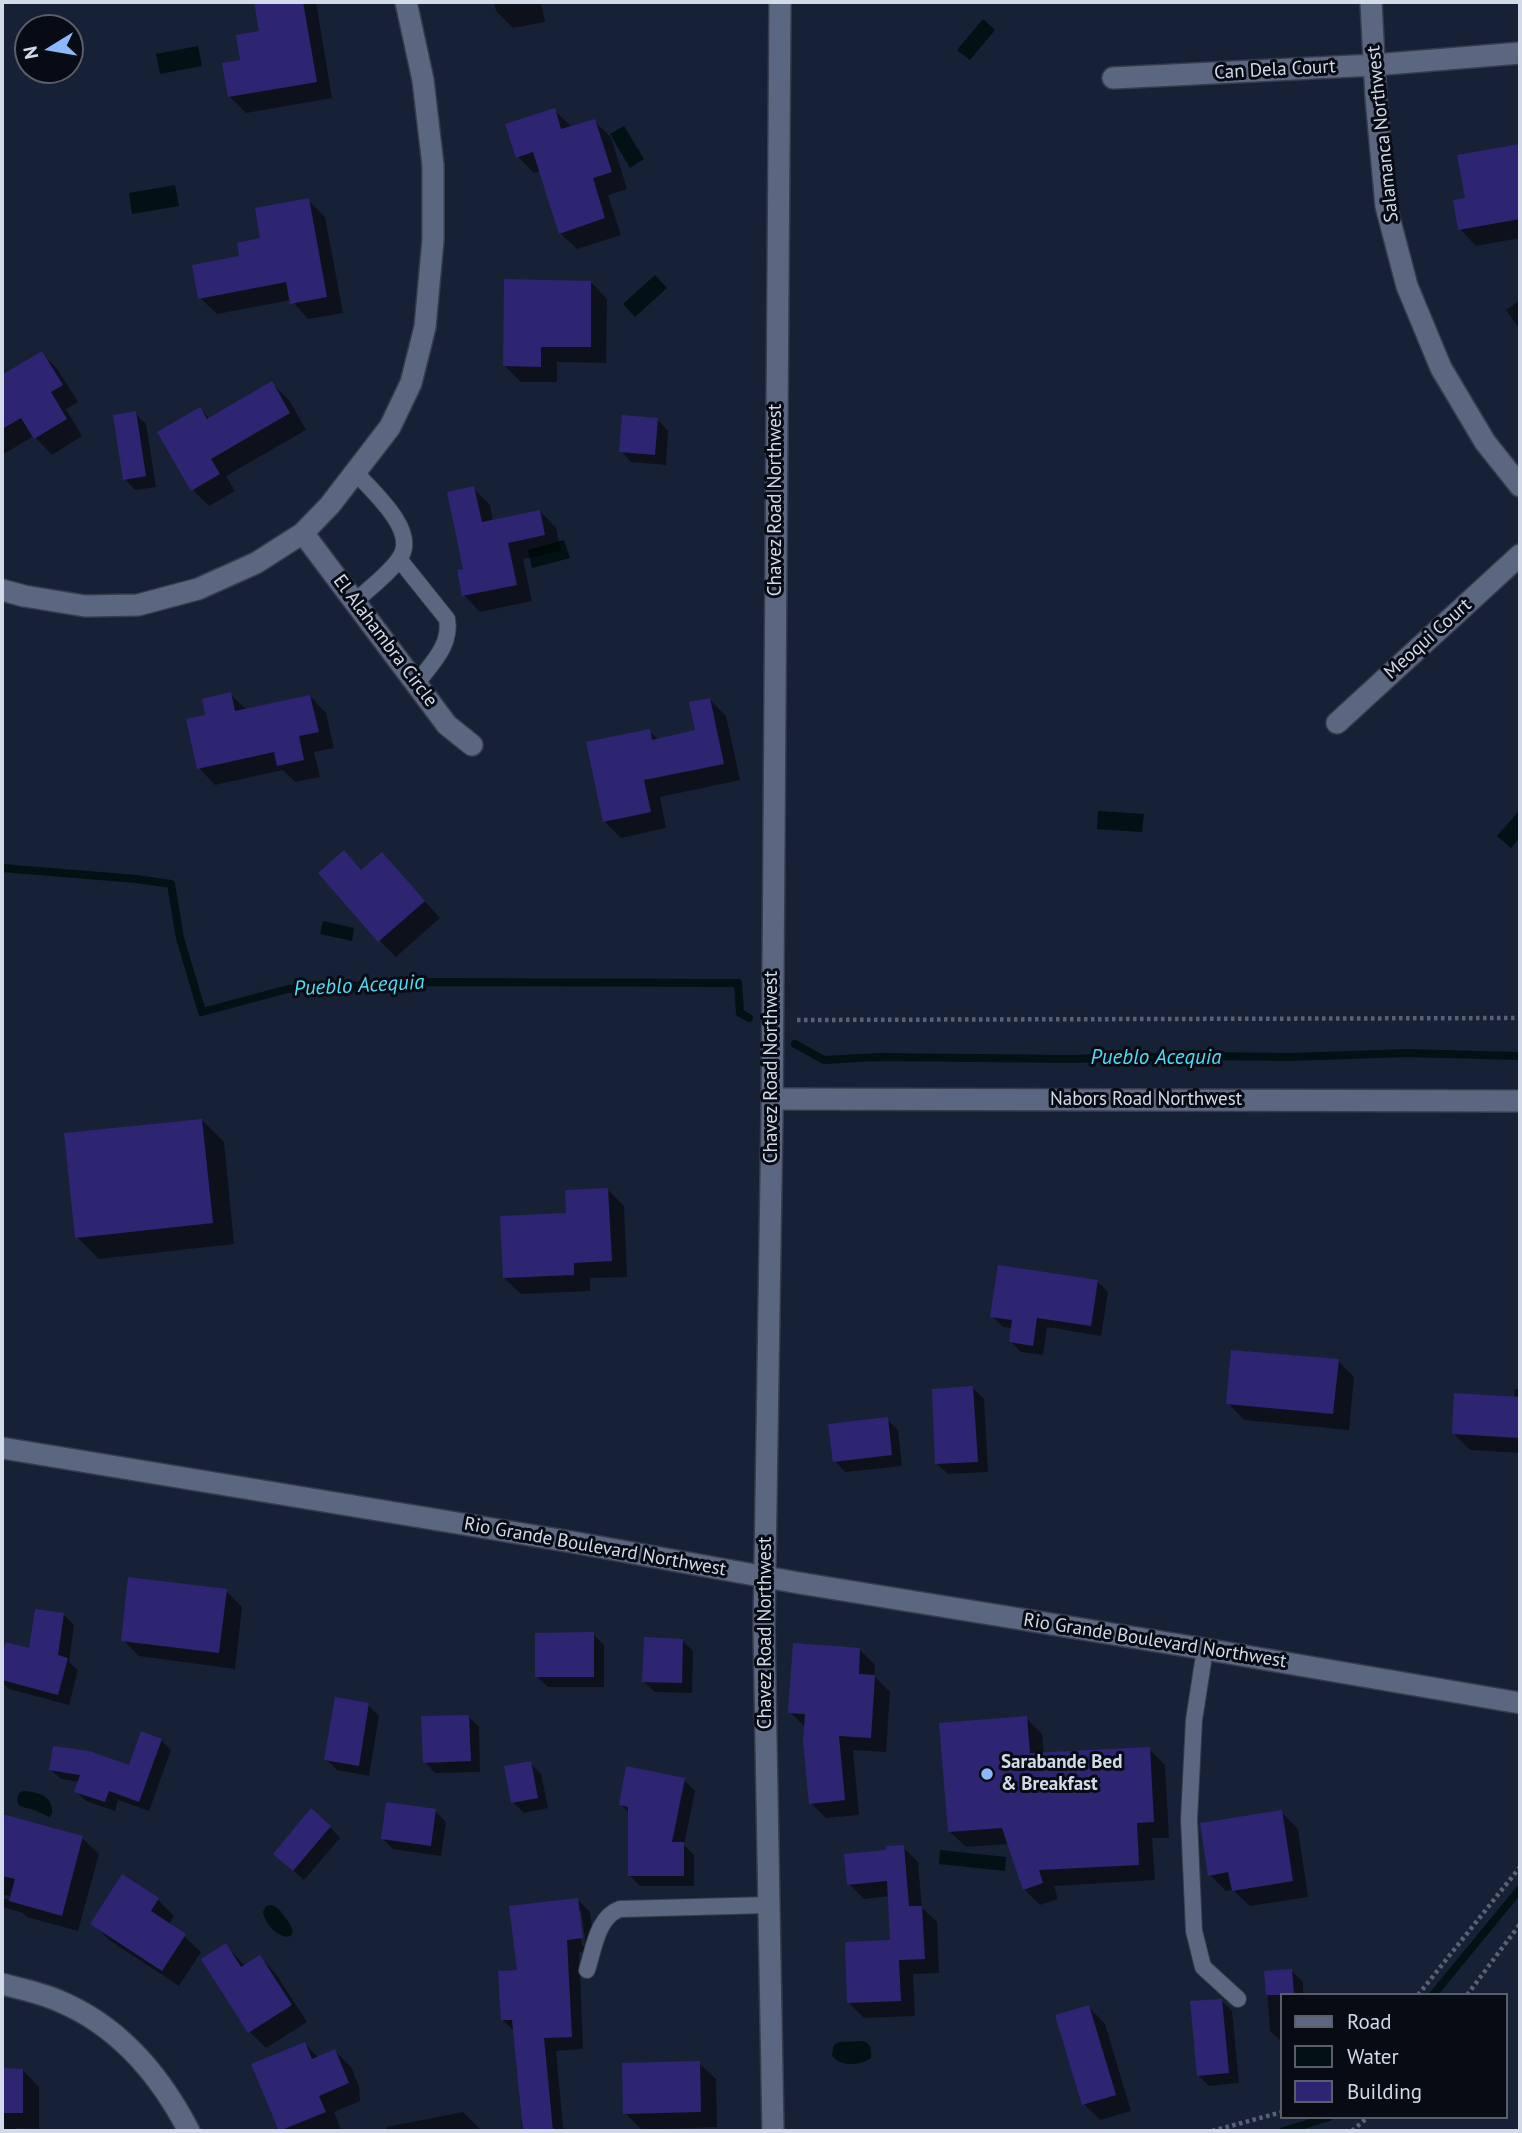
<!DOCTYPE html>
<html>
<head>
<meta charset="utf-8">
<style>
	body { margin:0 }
	#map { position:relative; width:1522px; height:2133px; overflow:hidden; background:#172136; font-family:"PT Sans",sans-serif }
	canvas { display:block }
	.frame { position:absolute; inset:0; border:4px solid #d3dae8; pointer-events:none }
	.legend { position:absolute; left:1280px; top:1993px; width:228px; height:126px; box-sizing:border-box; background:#070b14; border:2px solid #595e69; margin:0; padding:9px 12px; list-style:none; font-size:21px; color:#d3dae8 }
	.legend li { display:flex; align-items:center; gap:14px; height:35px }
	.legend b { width:35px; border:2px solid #595e69 }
	.north { position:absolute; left:14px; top:14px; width:70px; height:70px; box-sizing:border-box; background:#070b14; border:2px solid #595e69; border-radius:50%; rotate:259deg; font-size:19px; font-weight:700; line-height:28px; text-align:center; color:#d3dae8 }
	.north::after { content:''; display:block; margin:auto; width:24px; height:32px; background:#8bb9fc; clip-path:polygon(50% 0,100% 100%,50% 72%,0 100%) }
</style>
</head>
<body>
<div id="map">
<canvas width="1522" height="2133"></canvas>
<div class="frame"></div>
<ul class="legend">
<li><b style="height:9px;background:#5b6780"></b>Road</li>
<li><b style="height:19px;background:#021114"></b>Water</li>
<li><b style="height:19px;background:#2d2571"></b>Building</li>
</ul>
<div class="north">N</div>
</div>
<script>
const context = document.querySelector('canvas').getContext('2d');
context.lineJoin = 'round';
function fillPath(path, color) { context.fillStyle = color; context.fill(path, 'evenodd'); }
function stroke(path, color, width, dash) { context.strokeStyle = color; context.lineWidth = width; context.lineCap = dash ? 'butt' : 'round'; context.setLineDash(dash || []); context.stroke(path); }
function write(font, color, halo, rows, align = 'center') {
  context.font = font + ' "PT Sans",sans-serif'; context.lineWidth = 6; context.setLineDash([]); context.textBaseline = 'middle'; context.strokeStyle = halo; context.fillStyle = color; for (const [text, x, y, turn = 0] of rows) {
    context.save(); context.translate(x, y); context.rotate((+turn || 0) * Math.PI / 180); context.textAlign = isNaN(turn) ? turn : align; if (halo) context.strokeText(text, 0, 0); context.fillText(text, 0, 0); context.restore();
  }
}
fillPath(new Path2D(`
	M 983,19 L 995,30 L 970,60 L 957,50 Z
	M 198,46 L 202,66 L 160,74 L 156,54 Z
	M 624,126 L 644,159 L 630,168 L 610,134 Z
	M 175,185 L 179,206 L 132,214 L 129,193 Z
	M 655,275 L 667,288 L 635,317 L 623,304 Z
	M 564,540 L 570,558 L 532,568 L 528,550 Z
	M 1520,810 L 1520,837 L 1511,848 L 1497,836 Z
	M 1098,811 L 1144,814 L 1142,832 L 1097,829 Z
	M 323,921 L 354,928 L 352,941 L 320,934 Z
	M 24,1791 C 39,1792 54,1797 52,1814 L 49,1817 C 43,1814 37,1811 31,1809 C 20,1807 14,1805 19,1793 Z
	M 940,1850 L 1006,1857 L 1005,1871 L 939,1864 Z
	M 271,1905 C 278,1907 280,1910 284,1916 C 310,1947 269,1941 263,1912 L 266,1906 Z
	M 863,2041 C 871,2044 872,2050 871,2058 C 860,2066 839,2067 832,2055 L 834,2045 L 839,2042 Z`), '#021114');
fillPath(new Path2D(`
	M 256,2 L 316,2 L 332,98 L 246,113 L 229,96 L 261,32 Z
	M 494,2 L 541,2 L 545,22 L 513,28 L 496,11 Z
	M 554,110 L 571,126 L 594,121 L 611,137 L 627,189 L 608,195 L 621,235 L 577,249 L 560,233 L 541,171 L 534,173 L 518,157 Z
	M 1520,145 L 1520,238 L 1476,246 L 1460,229 L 1467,199 L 1459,156 Z
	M 308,200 L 325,217 L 343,313 L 308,319 L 291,300 L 217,314 L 200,298 L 241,257 Z
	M 591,282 L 607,299 L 606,363 L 557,362 L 557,382 L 521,382 L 504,365 Z
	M 1520,300 L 1520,330 L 1506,310 Z
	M 42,353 L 58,370 L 78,402 L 66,409 L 82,436 L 52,455 L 34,436 L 2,455 L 2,377 Z
	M 272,383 L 289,400 L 306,430 L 226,476 L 235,491 L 209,506 L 193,490 L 200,409 L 210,419 Z
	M 135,413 L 146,424 L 156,487 L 135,490 L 125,479 Z
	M 658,420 L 668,431 L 666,465 L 631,462 L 621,451 Z
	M 473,488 L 490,505 L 493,522 L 540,511 L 556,528 L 561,551 L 523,559 L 532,601 L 480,612 L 464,595 Z
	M 230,694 L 247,710 L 310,696 L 326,713 L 334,748 L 314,752 L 320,777 L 295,782 L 283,770 L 215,785 L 199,768 Z
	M 710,700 L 726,716 L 740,780 L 660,797 L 666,828 L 621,838 L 604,821 L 649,731 L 659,740 L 697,732 Z
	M 382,854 L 440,918 L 396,957 L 379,940 L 362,872 Z
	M 202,1120 L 224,1142 L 234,1244 L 99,1259 L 77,1237 Z
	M 607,1189 L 624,1206 L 627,1277 L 590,1278 L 590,1291 L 521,1294 L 504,1278 L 568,1214 Z
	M 1097,1281 L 1108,1292 L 1101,1336 L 1047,1327 L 1043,1355 L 1021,1352 L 1010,1341 L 1012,1328 L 1003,1327 L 992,1316 Z
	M 1338,1361 L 1354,1377 L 1349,1430 L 1244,1420 L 1228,1403 Z
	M 973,1388 L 984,1399 L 988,1472 L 948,1474 L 937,1464 Z
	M 1515,1389 L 1520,1389 L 1520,1453 L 1470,1450 L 1454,1434 L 1514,1398 Z
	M 887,1419 L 898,1430 L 902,1466 L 845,1472 L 835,1461 Z
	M 226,1591 L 242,1607 L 235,1669 L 139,1656 L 123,1640 Z
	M 63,1614 L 74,1625 L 69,1662 L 78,1670 L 69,1705 L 9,1689 L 2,1682 L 2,1663 L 7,1644 L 31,1650 Z
	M 593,1634 L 604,1645 L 604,1687 L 548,1687 L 537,1677 Z
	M 682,1640 L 693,1651 L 692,1693 L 655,1692 L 644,1682 Z
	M 860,1650 L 875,1665 L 874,1676 L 890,1692 L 886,1752 L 853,1750 L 859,1815 L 826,1818 L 811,1803 L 806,1728 L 790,1712 Z
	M 368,1705 L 379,1716 L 369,1776 L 337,1770 L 326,1759 Z
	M 468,1716 L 479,1727 L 480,1772 L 435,1773 L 425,1762 Z
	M 1026,1718 L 1042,1734 L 1044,1754 L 1149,1749 L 1165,1765 L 1169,1838 L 1152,1838 L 1155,1880 L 1054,1886 L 1058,1899 L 1040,1905 L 1024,1889 L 1009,1844 L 966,1847 L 949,1831 Z
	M 161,1740 L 171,1750 L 149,1811 L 118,1800 L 115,1811 L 86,1801 L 76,1791 L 79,1782 L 61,1779 L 51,1770 L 130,1767 Z
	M 530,1763 L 541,1774 L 548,1808 L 524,1813 L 513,1802 Z
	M 684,1780 L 695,1791 L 684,1845 L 694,1855 L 694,1886 L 640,1886 L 630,1876 L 630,1814 L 620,1804 Z
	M 435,1811 L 446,1822 L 441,1856 L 393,1849 L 382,1838 Z
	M 1281,1812 L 1298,1829 L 1308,1897 L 1250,1906 L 1233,1890 L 1226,1891 L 1210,1875 Z
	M 2,1816 L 82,1838 L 99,1854 L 78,1931 L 27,1917 L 23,1913 L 2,1907 L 2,1898 L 18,1902 L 19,1899 L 2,1894 Z
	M 330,1827 L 340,1838 L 304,1880 L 286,1864 Z
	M 903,1847 L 918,1862 L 922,1908 L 937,1922 L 939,1973 L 913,1974 L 915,2016 L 864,2018 L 849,2003 L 892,1942 L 890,1896 L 864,1899 L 849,1884 L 888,1852 Z
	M 122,1877 L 158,1900 L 174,1916 L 169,1925 L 184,1936 L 201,1952 L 179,1986 L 109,1940 L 92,1923 Z
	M 577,1899 L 590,1912 L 595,1950 L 579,1952 L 583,2049 L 556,2051 L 563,2127 L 566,2131 L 522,2131 L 521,2121 L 524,2121 L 515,2032 L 503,2020 L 519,1972 ZM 578,1911 L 581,1911 L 586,1946 L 582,1946 Z
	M 226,1945 L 245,1966 L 260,1957 L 276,1974 L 307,2022 L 266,2048 L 250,2032 Z
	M 1292,1971 L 1303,1982 L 1303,1995 L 1282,1995 L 1281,2041 L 1270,2031 L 1266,1973 Z
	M 1221,2000 L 1232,2011 L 1239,2083 L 1209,2086 L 1199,2076 Z
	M 1089,2007 L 1105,2024 L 1131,2111 L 1100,2120 L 1084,2104 Z
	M 305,2044 L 319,2058 L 335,2051 L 351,2067 L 359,2086 L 360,2101 L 334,2112 L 341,2129 L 336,2131 L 281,2131 L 253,2065 Z
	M 699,2063 L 716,2079 L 717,2127 L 642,2130 L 625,2113 Z
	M 2,2070 L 23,2070 L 39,2087 L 39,2129 L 17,2128 L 17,2131 L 2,2131 Z
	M 463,2112 L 479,2128 L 480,2131 L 387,2131 L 386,2127 Z`), '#0007');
stroke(new Path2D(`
	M 2,868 L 136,879 L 171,884 L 180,938 L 202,1012 L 288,989 L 432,982 L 738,983 L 740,1013 L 749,1018
	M 795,1044 L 824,1060 L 880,1057 L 1069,1059 L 1198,1056 L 1291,1057 L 1406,1053 L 1520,1056
	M 1433,1995 L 1520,1889
	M 1284,2131 L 1329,2117`), '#021114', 8);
fillPath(new Path2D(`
	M 254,2 L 303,2 L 317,82 L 228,97 L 222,63 L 240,60 L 236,35 L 259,31 Z
	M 555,108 L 561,129 L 595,119 L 612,172 L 593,178 L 605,218 L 559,234 L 533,152 L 516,158 L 505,124 Z
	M 1520,144 L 1520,219 L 1458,230 L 1453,200 L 1465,198 L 1457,155 Z
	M 309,198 L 327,297 L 290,304 L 286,282 L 198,299 L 192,265 L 239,256 L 237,243 L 260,238 L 255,208 Z
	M 504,279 L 591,281 L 591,347 L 541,347 L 541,367 L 503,366 Z
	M 42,351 L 63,385 L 51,392 L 67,419 L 34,439 L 21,418 L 2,429 L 2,375 Z
	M 272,381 L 290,413 L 211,459 L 220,474 L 191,491 L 157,432 L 200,407 L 207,419 Z
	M 136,411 L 146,476 L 123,480 L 113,415 Z
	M 622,415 L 658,418 L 655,455 L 619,452 Z
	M 474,486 L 482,522 L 540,510 L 545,535 L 508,543 L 517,585 L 462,596 L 457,570 L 463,569 L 447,492 Z
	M 231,692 L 235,711 L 310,695 L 319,732 L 299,736 L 304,760 L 277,766 L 274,752 L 197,769 L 186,719 L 205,715 L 202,699 Z
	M 710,698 L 724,764 L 644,780 L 651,812 L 603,822 L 586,742 L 650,729 L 652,740 L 695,730 L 689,702 Z
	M 344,850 L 361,870 L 382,852 L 425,901 L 378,942 L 318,873 Z
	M 202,1119 L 213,1223 L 75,1238 L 64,1133 Z
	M 608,1188 L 612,1261 L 574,1263 L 574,1275 L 503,1278 L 500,1216 L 566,1213 L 565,1190 Z
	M 998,1265 L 1098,1280 L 1091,1326 L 1037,1318 L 1033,1346 L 1009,1342 L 1012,1320 L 990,1317 Z
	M 1231,1350 L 1339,1359 L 1333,1414 L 1226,1404 Z
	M 973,1386 L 978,1462 L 935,1464 L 932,1389 Z
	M 1454,1393 L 1520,1397 L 1520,1438 L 1452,1434 Z
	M 888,1417 L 892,1455 L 833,1462 L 828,1424 Z
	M 128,1577 L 227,1589 L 219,1653 L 121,1641 Z
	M 35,1609 L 64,1613 L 58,1655 L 68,1658 L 58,1695 L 2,1680 L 2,1656 L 6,1642 L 29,1648 Z
	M 594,1632 L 594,1677 L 535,1677 L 535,1633 Z
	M 644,1637 L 683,1639 L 682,1683 L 642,1682 Z
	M 793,1643 L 860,1648 L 859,1674 L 875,1675 L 871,1738 L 839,1736 L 845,1800 L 809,1804 L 803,1741 L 805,1714 L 788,1713 Z
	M 335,1697 L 369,1703 L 359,1766 L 324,1760 Z
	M 469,1715 L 471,1761 L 423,1763 L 421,1716 Z
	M 1027,1716 L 1030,1753 L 1150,1747 L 1154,1822 L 1137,1823 L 1139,1865 L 1039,1870 L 1043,1883 L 1023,1890 L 1002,1828 L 948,1832 L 939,1723 Z
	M 141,1731 L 162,1739 L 139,1802 L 109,1791 L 105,1802 L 74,1792 L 80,1775 L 49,1770 L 53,1746 L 89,1751 L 129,1765 Z
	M 531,1761 L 538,1798 L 511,1803 L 504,1766 Z
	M 626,1766 L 685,1778 L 672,1842 L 684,1842 L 684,1876 L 628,1876 L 628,1807 L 619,1805 Z
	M 386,1802 L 436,1809 L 431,1846 L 381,1839 Z
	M 311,1808 L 331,1826 L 293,1871 L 273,1854 Z
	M 1282,1810 L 1293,1881 L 1232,1891 L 1228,1872 L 1208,1876 L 1200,1823 Z
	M 2,1814 L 83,1836 L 62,1916 L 9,1901 L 15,1879 L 2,1876 Z
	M 904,1845 L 909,1906 L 922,1906 L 925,1959 L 899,1960 L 901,2001 L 847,2003 L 845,1942 L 890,1940 L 887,1881 L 847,1885 L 844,1854 L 886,1850 L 886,1846 Z
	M 122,1874 L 159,1898 L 151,1911 L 186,1934 L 162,1971 L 90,1924 Z
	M 578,1898 L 583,1938 L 567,1940 L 572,2037 L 544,2038 L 553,2131 L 523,2131 L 512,2020 L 501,2020 L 498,1971 L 517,1970 L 509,1906 Z
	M 226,1943 L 241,1967 L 260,1955 L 292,2005 L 248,2033 L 201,1959 Z
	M 1292,1969 L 1294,1995 L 1266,1995 L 1264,1971 Z
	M 1222,1999 L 1229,2073 L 1197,2076 L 1190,2001 Z
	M 1089,2005 L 1116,2095 L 1082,2105 L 1055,2015 Z
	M 305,2042 L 312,2059 L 335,2049 L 349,2083 L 319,2096 L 326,2112 L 279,2131 L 251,2064 Z
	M 700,2061 L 701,2112 L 623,2114 L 622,2063 Z
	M 2,2068 L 23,2069 L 23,2113 L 2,2113 Z`), '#2d2571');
const service = new Path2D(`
	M 399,559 L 447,619 C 452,645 431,664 417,683
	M 355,602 C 369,588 388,575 399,559 C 420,532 372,491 355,472
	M 1205,1649 L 1194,1720 L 1189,1819 L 1194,1931 L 1203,1967 L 1238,1999
	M 587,1970 C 594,1949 597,1917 620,1909 L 769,1905`);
const minor = new Path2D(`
	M 1371,2 L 1376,98 L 1386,206 L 1407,286 L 1441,368 L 1485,442 L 1520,486
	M 1113,78 L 1374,65 L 1520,53
	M 303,533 L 447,725 L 472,745
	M 2,590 L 24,596 L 85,606 L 138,605 L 198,589 L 256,563 L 303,533 L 330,505 L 390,427 L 411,383 L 425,327 L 433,240 L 433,165 L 423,80 L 406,2
	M 1337,723 L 1520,555
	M 772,1099 L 1520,1101
	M 2,1984 C 21,1989 41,1993 59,2001 C 119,2026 160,2075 189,2131`);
const tertiary = new Path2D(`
	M 2,1448 L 572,1542 L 799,1583 L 1205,1649 L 1520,1703
	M 773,2131 L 764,1629 L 772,1116 L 780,2`);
stroke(service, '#363c4d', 18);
stroke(minor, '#363c4d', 24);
stroke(tertiary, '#363c4d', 24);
stroke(new Path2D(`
	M 797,1020 L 1520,1018
	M 1418,1995 L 1520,1867
	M 1467,1995 L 1520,1924
	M 1212,2131 L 1282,2112
	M 1352,2131 L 1368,2117`), '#596274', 4.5, [3.5, 3.5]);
stroke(service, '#5b6780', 16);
stroke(minor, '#5b6780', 21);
stroke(tertiary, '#5b6780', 21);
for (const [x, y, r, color] of [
	[987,1774,7,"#8bb9fc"]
]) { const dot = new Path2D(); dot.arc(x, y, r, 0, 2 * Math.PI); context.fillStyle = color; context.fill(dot); stroke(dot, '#070b14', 2.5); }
write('19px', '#d3dae8', '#070b14', [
	["Can Dela Court",1275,70,-3],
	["Salamanca Northwest",1383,134,-96],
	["Chavez Road Northwest",776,500,-90],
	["Meoqui Court",1428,639,-42],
	["El Alahambra Circle",385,641,53],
	["Chavez Road Northwest",772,1067,-90],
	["Nabors Road Northwest",1146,1100],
	["Rio Grande Boulevard Northwest",595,1547,10],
	["Chavez Road Northwest",766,1633,-90],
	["Rio Grande Boulevard Northwest",1155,1641,9]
]);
write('bold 19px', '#d3dae8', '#070b14', [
	["Sarabande Bed",1001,1763],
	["& Breakfast",1001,1785]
], 'left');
write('italic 21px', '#4edef5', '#070b14', [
	["Pueblo Acequia",359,986,-3],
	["Pueblo Acequia",1156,1058]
]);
</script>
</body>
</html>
